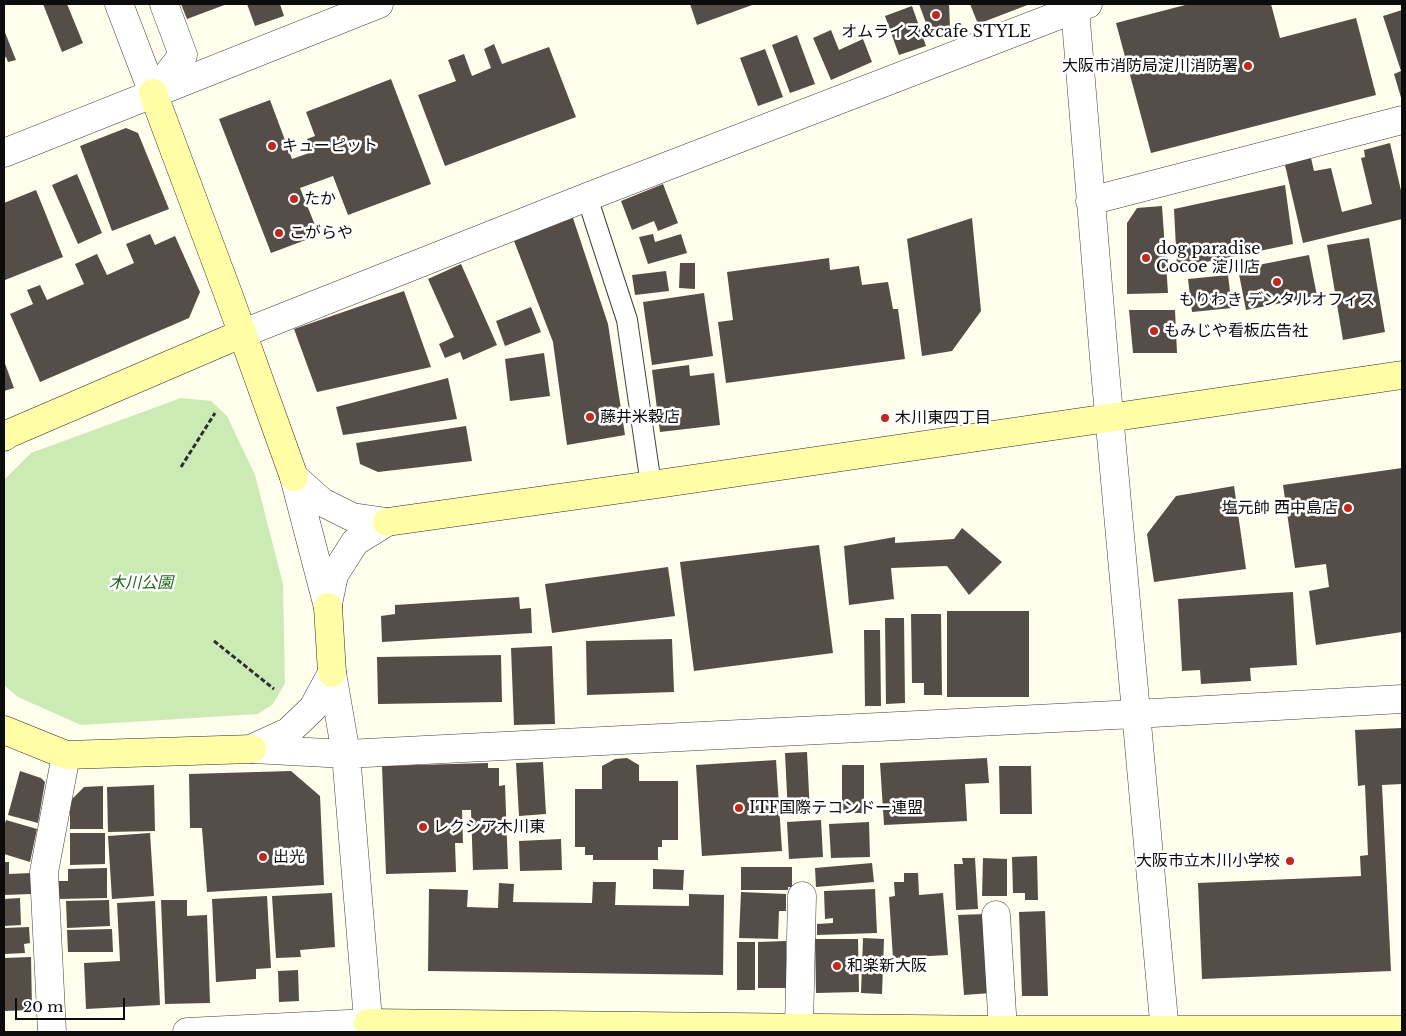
<!DOCTYPE html>
<html>
<head>
<meta charset="utf-8">
<style>
	body { margin:0 }
	#map { position:relative; width:1406px; height:1036px; overflow:hidden; background:#fffdeb; font-family:"Libre Baskerville",serif }
	canvas { display:block }
	.frame { position:absolute; inset:0; border:5px solid #0c0c0c; pointer-events:none }
	.scale { position:absolute; left:15px; top:998px; width:110px; height:22px; box-sizing:border-box; border:2px solid #0c0c0c; border-top:0; padding-left:6px; font-size:15px; line-height:18px; white-space:nowrap; color:#0c0c0c; -webkit-text-stroke:4px #fff; paint-order:stroke }
</style>
</head>
<body>
<div id="map">
<canvas width="1406" height="1036"></canvas>
<div class="frame"></div>
<div class="scale">20 m</div>
</div>
<script>
const context = document.querySelector('canvas').getContext('2d');
context.lineJoin = 'round';
function fillPath(path, color) { context.fillStyle = color; context.fill(path, 'evenodd'); }
function stroke(path, color, width, dash) { context.strokeStyle = color; context.lineWidth = width; context.lineCap = dash ? 'butt' : 'round'; context.setLineDash(dash || []); context.stroke(path); }
function write(font, color, halo, rows, align = 'center') {
  context.font = font + ' "Libre Baskerville","Noto Sans JP",serif'; context.lineWidth = 5; context.setLineDash([]); context.textBaseline = 'middle'; context.strokeStyle = halo; context.fillStyle = color; for (const [text, x, y, turn = 0] of rows) {
    context.save(); context.translate(x, y); context.rotate((+turn || 0) * Math.PI / 180); context.textAlign = isNaN(turn) ? turn : align; if (halo) context.strokeText(text, 0, 0); context.fillText(text, 0, 0); context.restore();
  }
}
fillPath(new Path2D(`
	M 181,398 L 211,401 L 227,416 L 255,475 L 283,584 L 285,683 L 273,704 L 258,714 L 81,725 L 18,697 L 4,685 L 4,480 L 31,453 Z`), '#cbeab4');
fillPath(new Path2D(`
	M 43,4 L 67,4 L 83,43 L 62,52 Z
	M 181,4 L 227,4 L 187,19 Z
	M 247,4 L 280,4 L 284,16 L 255,26 Z
	M 690,4 L 755,4 L 697,25 Z
	M 919,4 L 949,4 L 950,27 L 930,34 Z
	M 970,4 L 1030,4 L 978,24 Z
	M 1189,4 L 1271,4 L 1280,38 L 1356,18 L 1376,95 L 1151,153 L 1116,23 Z
	M 912,6 L 926,46 L 899,55 L 885,16 Z
	M 1402,10 L 1402,101 L 1394,74 L 1401,71 L 1383,16 Z
	M 4,30 L 16,60 L 8,62 L 6,57 L 4,58 Z
	M 831,30 L 839,50 L 863,39 L 872,62 L 831,80 L 813,38 Z
	M 797,35 L 815,84 L 790,93 L 772,45 Z
	M 494,44 L 502,64 L 549,47 L 576,117 L 445,166 L 418,95 L 456,81 L 448,60 L 464,54 L 472,76 L 491,68 L 484,49 Z
	M 765,49 L 783,97 L 758,106 L 740,58 Z
	M 391,79 L 431,184 L 348,215 L 333,176 L 300,188 L 319,235 L 271,253 L 219,119 L 270,100 L 292,159 L 312,152 L 307,139 L 315,136 L 306,112 Z
	M 126,128 L 138,133 L 169,209 L 112,231 L 80,146 Z
	M 1390,143 L 1402,195 L 1402,219 L 1303,243 L 1285,165 L 1311,158 L 1314,171 L 1331,168 L 1342,212 L 1372,204 L 1361,158 L 1365,157 L 1364,150 Z
	M 77,174 L 102,233 L 78,244 L 52,185 Z
	M 663,184 L 678,223 L 658,231 L 654,221 L 632,230 L 621,201 Z
	M 1285,185 L 1293,244 L 1177,268 L 1174,209 Z
	M 36,190 L 63,257 L 5,280 L 4,203 Z
	M 1162,206 L 1168,293 L 1127,294 L 1127,223 L 1137,208 Z
	M 573,218 L 608,324 L 625,435 L 567,445 L 553,342 L 514,241 Z
	M 972,218 L 981,311 L 952,351 L 922,356 L 907,239 Z
	M 150,234 L 155,245 L 175,236 L 200,292 L 189,318 L 40,382 L 10,314 L 33,304 L 27,290 L 40,285 L 47,300 L 84,284 L 75,264 L 97,254 L 107,275 L 134,263 L 126,244 Z
	M 653,234 L 655,242 L 681,234 L 687,253 L 648,264 L 639,237 Z
	M 1369,238 L 1385,332 L 1343,340 L 1327,245 Z
	M 1309,255 L 1317,296 L 1246,310 L 1238,269 Z
	M 829,258 L 830,270 L 859,266 L 862,285 L 888,282 L 893,309 L 898,309 L 905,359 L 726,383 L 718,322 L 733,320 L 727,272 Z
	M 680,263 L 695,263 L 695,289 L 679,288 Z
	M 461,264 L 497,345 L 463,360 L 460,352 L 445,358 L 439,344 L 454,337 L 428,279 Z
	M 666,271 L 669,291 L 635,295 L 632,275 Z
	M 1228,275 L 1232,308 L 1192,312 L 1188,279 Z
	M 404,291 L 431,367 L 317,392 L 294,329 Z
	M 704,293 L 713,356 L 652,365 L 643,302 Z
	M 531,307 L 541,332 L 505,346 L 496,321 Z
	M 1129,310 L 1175,310 L 1177,353 L 1133,353 Z
	M 544,353 L 550,396 L 510,401 L 505,359 Z
	M 4,361 L 14,388 L 4,391 Z
	M 689,365 L 690,376 L 714,373 L 720,425 L 660,432 L 652,370 Z
	M 448,378 L 457,419 L 343,435 L 336,407 Z
	M 466,426 L 472,461 L 378,472 L 360,464 L 356,443 Z
	M 1402,468 L 1402,632 L 1316,645 L 1309,591 L 1329,587 L 1326,564 L 1295,568 L 1283,485 Z
	M 1234,486 L 1246,569 L 1154,582 L 1147,534 L 1176,496 Z
	M 962,528 L 1002,562 L 969,595 L 947,566 L 891,568 L 894,599 L 849,605 L 844,546 L 895,537 L 895,543 L 954,539 Z
	M 819,545 L 833,653 L 694,671 L 680,562 Z
	M 668,567 L 675,616 L 552,633 L 545,584 Z
	M 1293,592 L 1297,665 L 1250,668 L 1251,681 L 1201,684 L 1200,670 L 1182,671 L 1178,599 Z
	M 519,597 L 520,609 L 531,608 L 532,633 L 382,642 L 381,616 L 395,614 L 395,605 Z
	M 947,611 L 1029,611 L 1029,697 L 947,697 Z
	M 911,614 L 941,614 L 942,695 L 924,695 L 924,683 L 912,683 Z
	M 885,618 L 904,618 L 905,703 L 886,704 Z
	M 864,630 L 880,630 L 881,706 L 865,706 Z
	M 672,639 L 674,692 L 587,695 L 586,641 Z
	M 552,646 L 555,724 L 514,725 L 511,648 Z
	M 501,655 L 502,702 L 378,704 L 377,657 Z
	M 1402,728 L 1402,784 L 1382,785 L 1391,971 L 1202,979 L 1198,883 L 1361,876 L 1360,856 L 1368,855 L 1365,785 L 1358,786 L 1355,730 Z
	M 807,752 L 810,814 L 788,815 L 785,753 Z
	M 627,758 L 639,765 L 639,781 L 678,781 L 678,840 L 662,840 L 662,847 L 658,847 L 658,860 L 593,860 L 593,855 L 585,855 L 585,847 L 575,847 L 575,789 L 602,789 L 602,766 L 615,759 Z
	M 987,758 L 989,783 L 965,784 L 967,821 L 884,825 L 880,763 Z
	M 776,760 L 782,851 L 702,856 L 696,765 Z
	M 543,762 L 546,814 L 519,816 L 516,763 Z
	M 488,763 L 488,768 L 499,768 L 499,786 L 505,785 L 508,869 L 473,870 L 471,810 L 462,810 L 463,843 L 455,843 L 456,872 L 386,874 L 382,766 Z
	M 842,765 L 864,765 L 864,813 L 842,813 Z
	M 999,766 L 1031,766 L 1032,814 L 1000,814 Z
	M 20,771 L 41,778 L 45,782 L 38,823 L 8,815 Z
	M 291,771 L 320,796 L 324,885 L 207,892 L 202,828 L 190,828 L 189,774 Z
	M 154,785 L 155,831 L 108,832 L 107,787 Z
	M 103,786 L 103,829 L 70,829 L 70,801 L 84,787 Z
	M 6,820 L 37,829 L 30,862 L 4,854 L 4,826 Z
	M 821,820 L 823,857 L 789,859 L 787,822 Z
	M 869,822 L 870,857 L 831,858 L 829,824 Z
	M 70,833 L 105,833 L 105,864 L 70,865 Z
	M 150,833 L 154,896 L 112,899 L 108,836 Z
	M 561,839 L 562,870 L 520,871 L 519,841 Z
	M 1037,856 L 1038,900 L 1025,900 L 1025,893 L 1013,893 L 1012,857 Z
	M 962,858 L 975,858 L 978,909 L 956,910 L 954,864 L 963,864 Z
	M 983,858 L 1007,859 L 1007,896 L 982,896 Z
	M 4,862 L 9,862 L 9,874 L 31,873 L 31,894 L 4,895 Z
	M 872,863 L 874,882 L 816,887 L 815,868 Z
	M 741,867 L 792,867 L 792,887 L 788,887 L 788,890 L 741,890 Z
	M 107,868 L 107,898 L 58,899 L 57,881 L 68,881 L 68,869 Z
	M 653,869 L 684,870 L 683,890 L 653,889 Z
	M 904,873 L 918,873 L 919,895 L 943,893 L 948,955 L 893,958 L 889,897 L 895,896 L 894,882 L 904,882 Z
	M 593,882 L 616,882 L 615,905 L 689,906 L 689,894 L 724,895 L 723,975 L 428,971 L 429,889 L 468,890 L 467,907 L 498,908 L 499,883 L 514,884 L 513,902 L 592,903 Z
	M 875,889 L 877,933 L 817,935 L 817,924 L 833,923 L 833,918 L 825,919 L 824,891 Z
	M 741,892 L 786,894 L 786,911 L 779,911 L 778,939 L 739,938 Z
	M 332,893 L 335,947 L 300,950 L 301,957 L 276,958 L 272,896 Z
	M 267,896 L 271,968 L 256,969 L 256,979 L 216,982 L 212,899 Z
	M 20,898 L 21,925 L 4,926 L 4,899 Z
	M 109,900 L 110,926 L 67,928 L 66,901 Z
	M 161,900 L 187,900 L 187,916 L 207,915 L 210,1003 L 165,1004 Z
	M 155,901 L 160,1005 L 86,1009 L 84,963 L 120,961 L 117,903 Z
	M 1045,911 L 1048,996 L 1022,996 L 1019,912 Z
	M 986,914 L 991,993 L 964,995 L 958,915 Z
	M 29,927 L 30,943 L 24,944 L 25,953 L 4,954 L 4,928 Z
	M 112,929 L 113,952 L 68,952 L 67,930 Z
	M 863,938 L 884,939 L 882,994 L 861,993 Z
	M 815,939 L 858,939 L 859,992 L 816,993 Z
	M 786,941 L 786,988 L 758,988 L 758,942 Z
	M 737,942 L 755,942 L 755,990 L 737,990 Z
	M 31,957 L 32,1010 L 5,1011 L 4,958 Z
	M 298,970 L 299,1001 L 279,1002 L 278,971 Z`), '#554e48');
const lane = new Path2D(`
	M 587,197 L 627,320 L 651,485`);
const street = new Path2D(`
	M 119,4 L 153,93
	M 1073,4 L 1075,9 L 1105,370 L 1165,1032
	M 154,92 L 183,55 L 164,4
	M 4,153 L 379,4
	M 1090,201 L 1402,120
	M 241,334 L 587,197 L 1088,4
	M 294,477 L 328,607
	M 294,477 L 322,502 L 352,517 L 387,522
	M 328,604 L 334,575 L 355,542 L 387,522
	M 332,673 L 346,754 L 369,1032
	M 255,747 L 288,732 L 313,708 L 332,673
	M 252,749 L 346,754 L 1135,714 L 1402,699
	M 996,915 L 1003,1030
	M 799,1028 L 802,896
	M 52,1032 L 44,872 L 66,755
	M 187,1032 L 368,1023`);
const secondary = new Path2D(`
	M 153,93 L 230,299 L 294,477
	M 4,437 L 8,434 L 241,334
	M 387,522 L 651,485 L 1402,375
	M 328,607 L 332,673
	M 4,730 L 66,755 L 252,749
	M 368,1023 L 1003,1030 L 1402,1030`);
stroke(lane, '#3f3f3f', 22);
stroke(street, '#3f3f3f', 29);
stroke(secondary, '#2e2e2e', 29);
stroke(new Path2D(`
	M 181,467 L 215,413
	M 214,641 L 274,689`), '#2e2e2e', 3, [5, 2.5]);
stroke(lane, '#fff', 20);
stroke(street, '#fff', 28);
stroke(secondary, '#fffea6', 28);
for (const [x, y, r, color] of [
	[936,15,5,"#c1281f"],
	[1248,66,5,"#c1281f"],
	[272,146,5,"#c1281f"],
	[294,199,5,"#c1281f"],
	[279,233,5,"#c1281f"],
	[1146,258,5,"#c1281f"],
	[1277,282,5,"#c1281f"],
	[1154,331,5,"#c1281f"],
	[590,417,5,"#c1281f"],
	[885,418,5,"#c1281f"],
	[1348,508,5,"#c1281f"],
	[739,808,5,"#c1281f"],
	[423,827,5,"#c1281f"],
	[263,857,5,"#c1281f"],
	[1290,861,5,"#c1281f"],
	[837,966,5,"#c1281f"]
]) { const dot = new Path2D(); dot.arc(x, y, r, 0, 2 * Math.PI); context.fillStyle = color; context.fill(dot); stroke(dot, '#fff', 2); }
write('16px', '#0c0c0c', '#fff', [
	["オムライス&cafe STYLE",936,32,"center"],
	["大阪市消防局淀川消防署",1238,66,"right"],
	["キューピット",282,146],
	["たか",304,199],
	["こがらや",289,233],
	["dog paradise",1156,249],
	["Cocoe 淀川店",1156,267],
	["もりわき デンタルオフィス",1277,300,"center"],
	["もみじや看板広告社",1164,331],
	["藤井米穀店",600,417],
	["木川東四丁目",895,418],
	["塩元帥 西中島店",1338,508,"right"],
	["ITF国際テコンドー連盟",749,808],
	["レクシア木川東",433,827],
	["出光",273,857],
	["大阪市立木川小学校",1280,861,"right"],
	["和楽新大阪",847,966]
], 'left');
write('italic 16px', '#23661a', '#fff', [
	["木川公園",141,583]
]);
</script>
</body>
</html>
